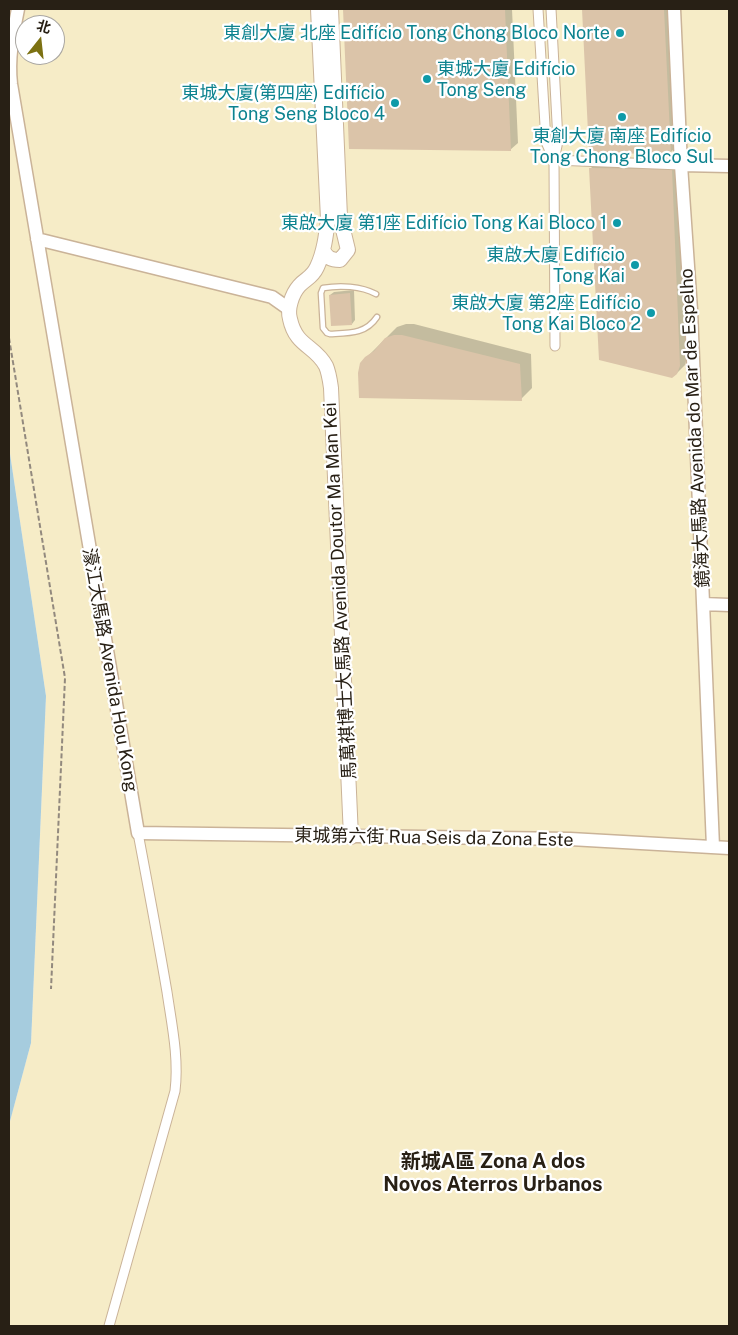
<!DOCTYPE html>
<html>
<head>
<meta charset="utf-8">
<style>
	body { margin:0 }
	#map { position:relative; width:738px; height:1335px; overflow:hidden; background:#fef4e9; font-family:"Public Sans","Noto Sans SC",sans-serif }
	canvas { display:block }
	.frame { position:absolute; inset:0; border:10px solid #282015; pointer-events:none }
	.north { position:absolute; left:15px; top:15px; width:50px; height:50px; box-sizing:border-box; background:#fff; border:1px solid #a9a6a1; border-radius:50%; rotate:16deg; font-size:14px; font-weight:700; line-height:20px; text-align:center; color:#282015 }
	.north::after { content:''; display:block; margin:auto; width:18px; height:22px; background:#7c7112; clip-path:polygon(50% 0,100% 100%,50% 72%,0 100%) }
</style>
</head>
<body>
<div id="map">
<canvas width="738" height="1335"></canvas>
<div class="frame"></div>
<div class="north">北</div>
</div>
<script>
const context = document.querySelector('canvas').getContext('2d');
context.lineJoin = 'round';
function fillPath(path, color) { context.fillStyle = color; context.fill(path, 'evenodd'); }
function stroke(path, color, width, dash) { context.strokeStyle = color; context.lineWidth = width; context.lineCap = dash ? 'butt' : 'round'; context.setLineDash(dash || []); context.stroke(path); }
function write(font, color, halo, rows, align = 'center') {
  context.font = font + ' "Public Sans","Noto Sans SC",sans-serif'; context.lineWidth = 4.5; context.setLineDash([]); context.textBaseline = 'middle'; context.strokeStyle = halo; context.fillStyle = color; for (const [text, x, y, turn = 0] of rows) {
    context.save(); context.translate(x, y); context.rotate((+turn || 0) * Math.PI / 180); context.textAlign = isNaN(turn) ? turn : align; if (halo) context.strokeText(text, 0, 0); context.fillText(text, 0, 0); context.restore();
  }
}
fillPath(new Path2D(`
	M 9,9 L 729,9 L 729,1326 L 9,1326 L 9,1125 L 31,1043 L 46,696 L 9,447 ZM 25,25 L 55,25 L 55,55 L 25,55 Z`), '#f6ecc7');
fillPath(new Path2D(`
	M 9,447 L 46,696 L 31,1043 L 9,1125 Z`), '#a6ccde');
fillPath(new Path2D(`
	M 344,9 L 512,9 L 518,143 L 510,150 L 350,147 Z
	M 583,9 L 672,9 L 678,145 L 670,153 L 590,151 Z
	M 598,161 L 679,162 L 687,357 L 685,365 L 677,373 L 591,168 Z
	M 354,290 L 355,320 L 352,324 L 330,295 L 334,292 Z
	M 406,324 L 414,324 L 531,354 L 532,388 L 521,399 L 366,358 L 397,327 Z`), '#0003');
fillPath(new Path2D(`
	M 343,9 L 505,9 L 511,151 L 349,149 Z
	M 582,9 L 664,9 L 671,154 L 589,153 Z
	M 589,168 L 672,169 L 680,366 L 677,374 L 672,378 L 599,360 Z
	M 350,293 L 352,325 L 331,326 L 329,295 Z
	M 394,335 L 402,335 L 520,364 L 522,401 L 359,398 L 358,373 L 360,363 L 365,357 L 374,351 L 385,338 Z`), '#dbc4a9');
const lane = new Path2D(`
	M 376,294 C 361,286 340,285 323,288 L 321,293 L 323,328 L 327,333 L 330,334 C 349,333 366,334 377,317`);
const street = new Path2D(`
	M 538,9 L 546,142 L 554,160
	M 551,9 L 558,141 L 554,160 L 555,346
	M 554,160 L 681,165
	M 109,1326 L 175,1091 C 179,1058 172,1026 167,992 C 158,939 148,886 138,833`);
const secondary = new Path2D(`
	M 18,9 C 13,34 8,58 11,84 L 138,833 L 570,839 L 729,848
	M 674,9 L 681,165 L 691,310 L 713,847
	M 681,165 L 729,166
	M 37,239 L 272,297 L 289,309
	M 703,604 L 729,605`);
const primary = new Path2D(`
	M 318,9 L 328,219 C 326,236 324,252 317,267 C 312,278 306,278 299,286 C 292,294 287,309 290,319 C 296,347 315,345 326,366 C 329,373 330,381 331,388 L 351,837
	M 323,250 C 327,258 331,260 340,260 L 348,250 L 340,217 L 331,9`);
stroke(lane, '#cab398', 7);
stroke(street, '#cab398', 11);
stroke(secondary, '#cab398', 15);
stroke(primary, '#cab398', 16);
stroke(new Path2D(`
	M 9,338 L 65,678 L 51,989`), '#92897e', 2, [5, 2.5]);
stroke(lane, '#fff', 4.5);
stroke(street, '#fff', 9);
stroke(secondary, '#fff', 12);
stroke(primary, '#fff', 14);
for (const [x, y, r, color] of [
	[620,33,5,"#0f9aa8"],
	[427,79,5,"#0f9aa8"],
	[395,103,5,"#0f9aa8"],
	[622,117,5,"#0f9aa8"],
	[617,223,5,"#0f9aa8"],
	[635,265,5,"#0f9aa8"],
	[651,313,5,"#0f9aa8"]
]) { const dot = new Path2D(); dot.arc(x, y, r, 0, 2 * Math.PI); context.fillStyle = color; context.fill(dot); stroke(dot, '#fff', 2); }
write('18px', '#0d838f', '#fff', [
	["東創大廈 北座 Edifício Tong Chong Bloco Norte",610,33],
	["東城大廈 Edifício",437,69,"left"],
	["Tong Seng",437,90,"left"],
	["東城大廈(第四座) Edifício",385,93],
	["Tong Seng Bloco 4",385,114],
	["東創大廈 南座 Edifício",622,136,"center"],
	["Tong Chong Bloco Sul",622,157,"center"],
	["東啟大廈 第1座 Edifício Tong Kai Bloco 1",607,223],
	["東啟大廈 Edifício",625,255],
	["Tong Kai",625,276],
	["東啟大廈 第2座 Edifício",641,303],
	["Tong Kai Bloco 2",641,324]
], 'right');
write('18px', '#282015', '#fff', [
	["鏡海大馬路 Avenida do Mar de Espelho",695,428,-93],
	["馬萬祺博士大馬路 Avenida Doutor Ma Man Kei",340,591,-93],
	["濠江大馬路 Avenida Hou Kong",110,670,80],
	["東城第六街 Rua Seis da Zona Este",434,838,1]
]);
write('bold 20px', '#282015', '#fff', [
	["新城A區 Zona A dos",493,1162],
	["Novos Aterros Urbanos",493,1185]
]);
</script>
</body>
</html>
